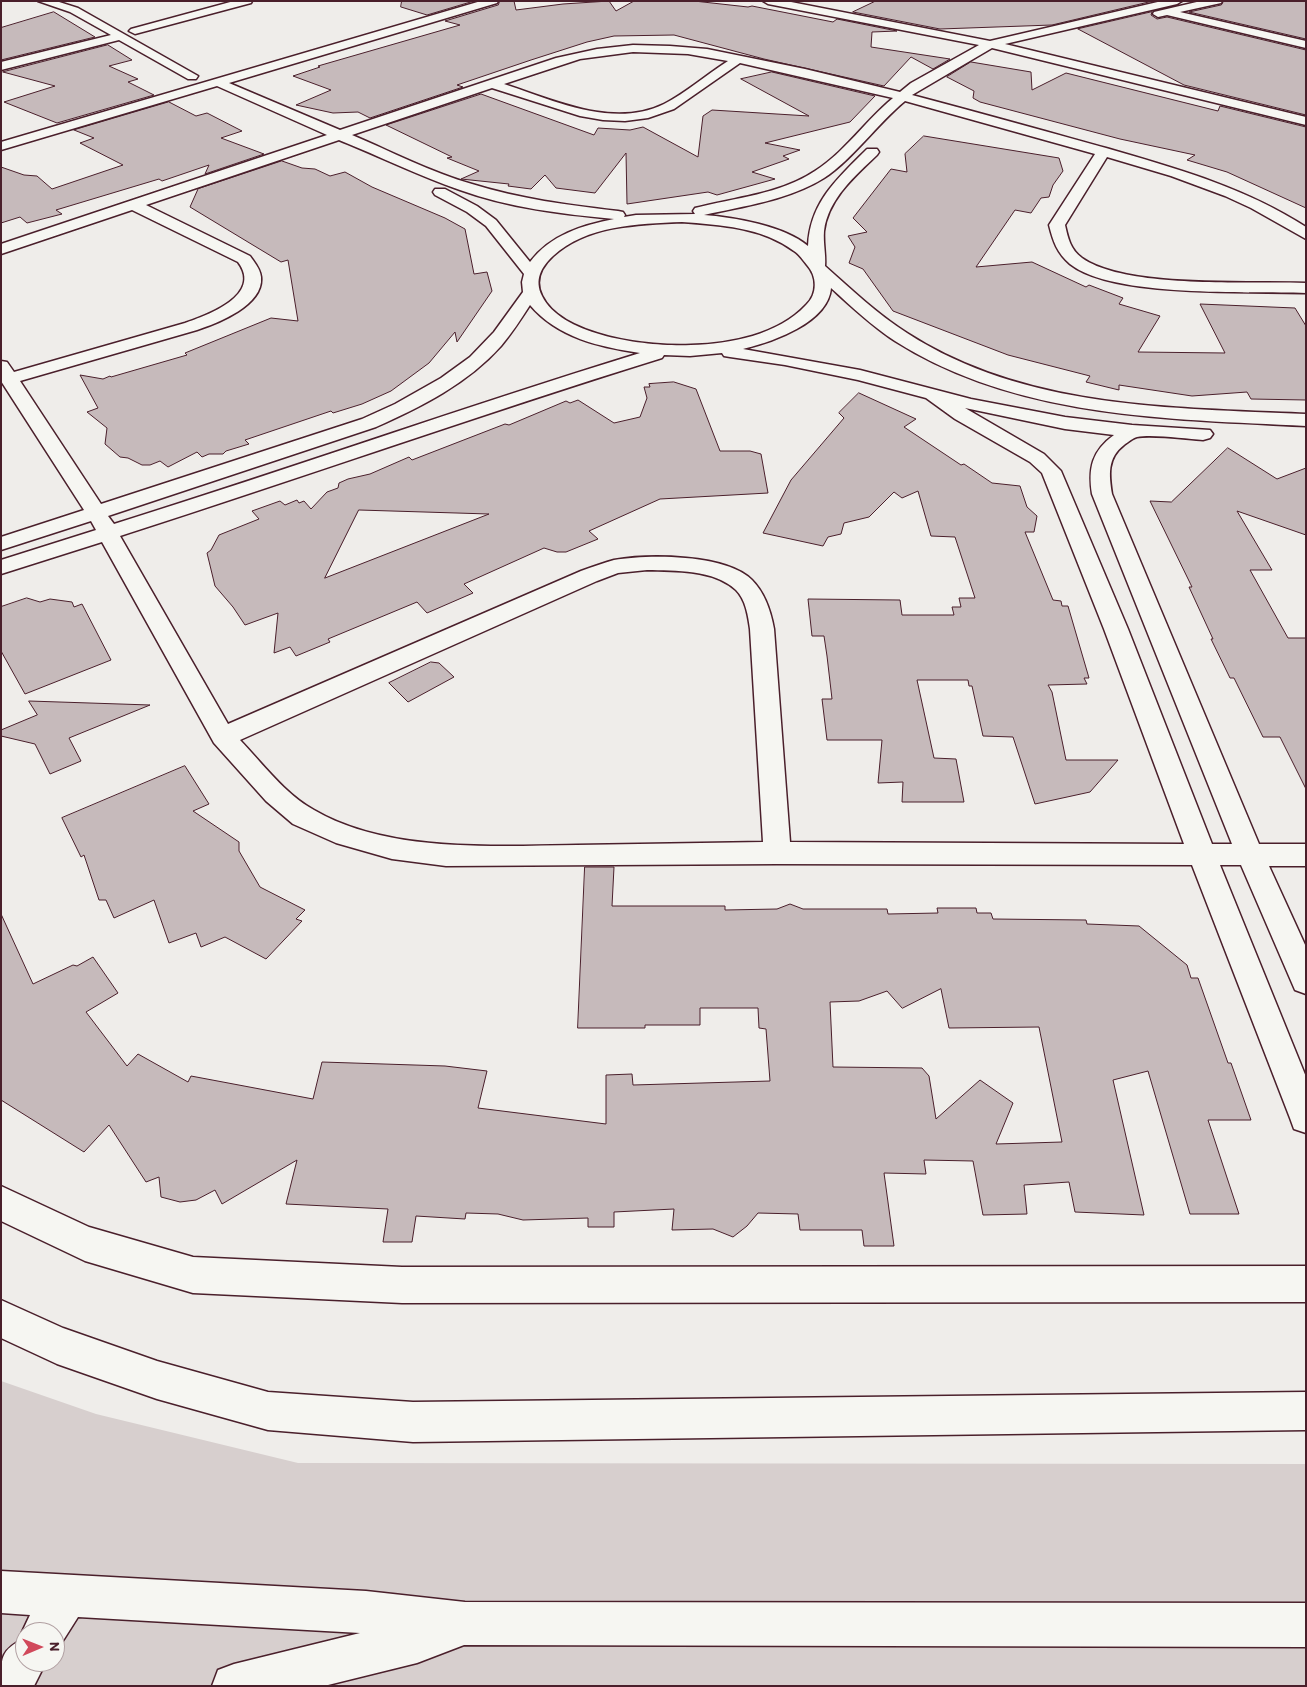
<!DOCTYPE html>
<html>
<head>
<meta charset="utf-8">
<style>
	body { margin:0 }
	#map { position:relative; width:1307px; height:1687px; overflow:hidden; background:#efedea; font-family:Itim,sans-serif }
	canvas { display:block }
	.frame { position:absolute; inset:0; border:2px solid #4a1f2b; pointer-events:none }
	.north { position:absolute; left:15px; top:1622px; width:50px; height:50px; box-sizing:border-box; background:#f6f6f2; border:1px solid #b1a0a2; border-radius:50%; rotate:89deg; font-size:14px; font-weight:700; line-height:20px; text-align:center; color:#4a1f2b }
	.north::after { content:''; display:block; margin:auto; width:18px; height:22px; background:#d1495b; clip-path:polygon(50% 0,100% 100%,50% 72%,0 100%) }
</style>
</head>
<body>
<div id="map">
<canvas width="1307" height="1687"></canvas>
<div class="frame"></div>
<div class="north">N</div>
</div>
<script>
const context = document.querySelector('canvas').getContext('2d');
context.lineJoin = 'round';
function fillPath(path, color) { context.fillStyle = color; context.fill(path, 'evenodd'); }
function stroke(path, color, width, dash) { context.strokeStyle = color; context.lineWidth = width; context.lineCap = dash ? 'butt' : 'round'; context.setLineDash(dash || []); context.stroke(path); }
fillPath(new Path2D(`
	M 1,1381 L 96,1414 L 298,1463 L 1306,1464 L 1306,1686 L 1,1686 ZM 25,1632 L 55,1632 L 55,1662 L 25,1662 Z`), '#d7cfce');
const building = new Path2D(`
	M 402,1 L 474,1 L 427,15 L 401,7 Z
	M 500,1 L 514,1 L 516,10 L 563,4 L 609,1 L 616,11 L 634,1 L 694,1 L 748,7 L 752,6 L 833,22 L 837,19 L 897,31 L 872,32 L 871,47 L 950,59 L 933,69 L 911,57 L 884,86 L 764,59 L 674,35 L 614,36 L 587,42 L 531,60 L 457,85 L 463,87 L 370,118 L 358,112 L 333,113 L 296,105 L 331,90 L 293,76 L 320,67 L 318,66 L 460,25 L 445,21 L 498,5 Z
	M 876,1 L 1153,1 L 1052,25 L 940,29 L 853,12 Z
	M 1224,1 L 1306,1 L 1306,39 L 1189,12 L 1221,5 Z
	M 54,12 L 95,37 L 1,60 L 1,28 Z
	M 1152,12 L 1151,15 L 1157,19 L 1167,17 L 1306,50 L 1306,115 L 1184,85 L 1078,29 Z
	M 108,45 L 132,60 L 109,66 L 138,79 L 128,82 L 154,95 L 57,123 L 4,102 L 55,86 L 3,72 Z
	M 971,62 L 1031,72 L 1032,90 L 1066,73 L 1218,111 L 1220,106 L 1306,127 L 1306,208 L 1227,172 L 1187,160 L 1195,155 L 1120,139 L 980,102 L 973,98 L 974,91 L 947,77 Z
	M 772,72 L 875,96 L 850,122 L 765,143 L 800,150 L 783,156 L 789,159 L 752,172 L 775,179 L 717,195 L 708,192 L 627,204 L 626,153 L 595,193 L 556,188 L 545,175 L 531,189 L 508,186 L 509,184 L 461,179 L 479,171 L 447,158 L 452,157 L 386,125 L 481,94 L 594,135 L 598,128 L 630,130 L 643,127 L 698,157 L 703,116 L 712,110 L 809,116 L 741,79 Z
	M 169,102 L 196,116 L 207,113 L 242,131 L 221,138 L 264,154 L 205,174 L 209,165 L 162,181 L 159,179 L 56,210 L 62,214 L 27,223 L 20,217 L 1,223 L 1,167 L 24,175 L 37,176 L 52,189 L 123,165 L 80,143 L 94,138 L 74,130 Z
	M 924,136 L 1059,158 L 1063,171 L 1053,185 L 1049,197 L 1041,198 L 1031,213 L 1015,210 L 976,267 L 1032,262 L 1086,287 L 1089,285 L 1123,298 L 1119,304 L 1160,316 L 1138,352 L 1225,353 L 1200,304 L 1295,308 L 1306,326 L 1306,400 L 1251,399 L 1247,392 L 1192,396 L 1119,385 L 1119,390 L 1086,382 L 1090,376 L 1008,355 L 893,311 L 863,269 L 849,263 L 855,247 L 848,236 L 867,232 L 853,218 L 891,169 L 907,172 L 905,154 Z
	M 282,161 L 302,168 L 315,169 L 330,176 L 345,172 L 372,187 L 445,218 L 465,229 L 474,274 L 487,272 L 492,291 L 457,342 L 455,332 L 429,363 L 391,391 L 362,404 L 333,413 L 331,411 L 245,440 L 249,444 L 226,451 L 223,454 L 209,454 L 202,457 L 197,452 L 168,467 L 160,461 L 150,465 L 142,465 L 128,458 L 120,457 L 105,444 L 107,428 L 87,412 L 98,408 L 80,375 L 103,379 L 110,376 L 111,377 L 187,355 L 185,353 L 271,318 L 298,321 L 288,260 L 281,262 L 190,207 L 198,189 Z
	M 674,382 L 696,389 L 720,451 L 750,451 L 761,454 L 768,493 L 660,499 L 589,531 L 598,539 L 566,552 L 557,552 L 544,548 L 464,584 L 473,593 L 427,613 L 417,602 L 328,639 L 330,642 L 296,656 L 290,647 L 274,653 L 278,613 L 245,625 L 233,607 L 215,586 L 207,553 L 211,550 L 219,535 L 259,519 L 252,511 L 280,501 L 285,505 L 297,500 L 299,503 L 304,501 L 311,509 L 327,492 L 338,488 L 339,483 L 348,479 L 370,474 L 409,457 L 412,460 L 505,424 L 509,425 L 566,401 L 570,403 L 578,400 L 614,423 L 640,417 L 647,398 L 644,387 L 650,387 L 649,384 ZM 359,510 L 489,514 L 325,578 Z
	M 859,393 L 916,419 L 904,427 L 961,465 L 964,464 L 992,483 L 1020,486 L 1027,507 L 1037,516 L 1034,532 L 1025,532 L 1053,600 L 1061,601 L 1062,606 L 1068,606 L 1089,678 L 1084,678 L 1087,684 L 1048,685 L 1052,692 L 1066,760 L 1118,760 L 1090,792 L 1035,804 L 1013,737 L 983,736 L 972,686 L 969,686 L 968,680 L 917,680 L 934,758 L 956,759 L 964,802 L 902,802 L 903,782 L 878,783 L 882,740 L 827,740 L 822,699 L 832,699 L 827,656 L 824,636 L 812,636 L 808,599 L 900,600 L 902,615 L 954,615 L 952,607 L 961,607 L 959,598 L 975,598 L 955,537 L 931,536 L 918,491 L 902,498 L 894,492 L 869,517 L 844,523 L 841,534 L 828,537 L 823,546 L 763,533 L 791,480 L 844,418 L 839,413 Z
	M 1228,448 L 1277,479 L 1306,468 L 1306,535 L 1237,511 L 1272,570 L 1250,570 L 1288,638 L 1306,638 L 1306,789 L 1280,737 L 1263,737 L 1234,678 L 1230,678 L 1211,639 L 1213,639 L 1189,587 L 1192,587 L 1150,501 L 1171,502 Z
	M 27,598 L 40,602 L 50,599 L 72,602 L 74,607 L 82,604 L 111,660 L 25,694 L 1,651 L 1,607 Z
	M 431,662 L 439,663 L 454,677 L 408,702 L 389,683 Z
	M 29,701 L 150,705 L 69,738 L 81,761 L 50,774 L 35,744 L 1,736 L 1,730 L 37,715 Z
	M 185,766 L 209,804 L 193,811 L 239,842 L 239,851 L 260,887 L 305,910 L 296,919 L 302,921 L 266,959 L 225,937 L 201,947 L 196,933 L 169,943 L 154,900 L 114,918 L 106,900 L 99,900 L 84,855 L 81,857 L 62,818 Z
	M 585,867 L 614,867 L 612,906 L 725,906 L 725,910 L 777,909 L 790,904 L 803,909 L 887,909 L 888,914 L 938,913 L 937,908 L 976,908 L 977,913 L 991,913 L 993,919 L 1086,920 L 1087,924 L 1139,926 L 1187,965 L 1191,978 L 1198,978 L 1228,1063 L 1231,1063 L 1251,1120 L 1208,1120 L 1239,1214 L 1190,1214 L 1148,1071 L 1113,1080 L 1144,1215 L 1075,1212 L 1069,1182 L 1024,1185 L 1027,1214 L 983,1215 L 973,1161 L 924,1160 L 926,1174 L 884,1173 L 894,1246 L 864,1246 L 862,1230 L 800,1230 L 798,1214 L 758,1213 L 747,1226 L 733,1237 L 713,1229 L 672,1230 L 674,1209 L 614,1212 L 614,1227 L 588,1227 L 588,1218 L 523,1220 L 498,1214 L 466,1213 L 465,1219 L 416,1216 L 412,1242 L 383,1242 L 388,1209 L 286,1204 L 297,1160 L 222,1204 L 215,1190 L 196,1200 L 180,1202 L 161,1197 L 159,1177 L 146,1182 L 109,1125 L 84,1152 L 1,1100 L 1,914 L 33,984 L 73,965 L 77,966 L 93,957 L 118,993 L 86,1012 L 127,1066 L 138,1054 L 188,1082 L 191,1076 L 313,1099 L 322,1062 L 445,1066 L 487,1071 L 478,1108 L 606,1124 L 606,1075 L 632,1074 L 633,1085 L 770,1081 L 766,1029 L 759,1028 L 758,1008 L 700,1008 L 700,1025 L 645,1025 L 645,1028 L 578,1028 ZM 941,989 L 949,1028 L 1039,1027 L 1062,1142 L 996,1144 L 1013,1103 L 980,1080 L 936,1119 L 929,1076 L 922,1068 L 833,1067 L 830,1002 L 859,1001 L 887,991 L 902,1008 Z`);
fillPath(building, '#c6babb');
stroke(building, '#4a1f2b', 1);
const minor = new Path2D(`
	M 38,1 L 56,1 L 78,8 L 198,76 L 196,79 L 188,79 L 119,40 L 1,70 L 1,62 L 111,35 L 70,12 Z
	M 234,1 L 252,1 L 251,3 L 135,34 L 129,31 L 131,29 Z
	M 481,1 L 498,1 L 497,3 L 229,83 L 340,130 L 556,58 L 597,49 L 633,45 L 670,46 L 707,49 L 805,69 L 900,92 L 911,83 L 979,45 L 768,4 L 763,1 L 786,1 L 990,41 L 1162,1 L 1182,1 L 1177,4 L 1005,44 L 1306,117 L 1306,125 L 992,48 L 912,95 C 977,112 1041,130 1106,148 C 1175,168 1244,187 1306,227 L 1306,239 L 1251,208 L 1225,196 L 1171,176 L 1107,157 L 1065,225 C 1068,238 1070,249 1082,258 C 1126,289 1250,281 1306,283 L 1306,293 C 1249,291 1113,298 1070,264 C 1057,253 1053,241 1049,225 L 1095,154 L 905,101 C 878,123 852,160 824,178 C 789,200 744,206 704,215 C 733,217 785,226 808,246 C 810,202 837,179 867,149 L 877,149 L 879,152 L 877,155 C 855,176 828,199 824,231 C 823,243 826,255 825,266 C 851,289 877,314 907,333 C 1024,409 1172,408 1306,414 L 1306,426 C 1167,419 1016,418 895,341 C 872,326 852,307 831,288 C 828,323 772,342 743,349 L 860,370 L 971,399 L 1065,417 L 1132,425 L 1210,430 L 1213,434 L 1210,438 L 1203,440 C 1186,439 1153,434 1137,437 C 1133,438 1128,442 1124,445 C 1107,458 1109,475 1112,494 L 1259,844 L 1306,844 L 1306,866 L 1269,866 L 1306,947 L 1306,994 L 1295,990 L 1241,865 L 1220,865 L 1306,1077 L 1306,1133 L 1294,1129 L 1290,1118 L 1192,865 L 777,864 L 446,866 L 392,859 L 336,843 L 293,824 L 266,801 L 214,743 L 102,542 L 1,574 L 1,560 L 96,530 L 91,521 L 1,550 L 1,537 L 84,510 L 1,381 L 1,361 L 7,362 L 14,372 L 185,323 C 208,315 263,295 238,262 L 132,210 L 1,254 L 1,244 L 327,135 L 217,86 L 1,150 L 1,142 ZM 633,52 L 688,54 L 728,61 C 707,74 686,93 664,104 C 613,129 553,100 504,84 L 580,59 ZM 740,63 L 893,98 C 866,120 845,152 815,171 C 781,194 734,198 695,208 L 693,211 L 695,214 L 636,215 L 624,217 L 625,215 L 623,212 L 618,211 C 568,205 520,199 472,184 C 433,173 390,151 352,135 L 492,88 L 580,116 L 603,120 L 625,121 L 648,118 L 674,109 ZM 339,140 C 379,156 419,176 460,190 C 510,208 562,214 614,219 C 583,225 550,235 530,262 L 496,220 L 477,206 L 445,189 L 435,189 L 433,192 L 435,195 L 467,212 L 486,226 L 524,274 L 522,282 L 523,292 L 494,332 L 470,357 L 441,378 L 395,404 L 362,419 L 101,504 L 20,381 L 197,330 C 218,323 264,305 261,277 C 260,268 254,262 250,256 L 146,205 ZM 682,222 C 720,225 762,227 794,251 C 799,254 803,260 807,265 C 817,276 818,294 806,305 C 778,335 730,344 691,345 C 650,347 562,337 542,296 C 534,280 541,267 553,256 C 587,225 637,224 682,222 ZM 530,305 C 558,338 600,347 640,353 C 464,407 290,469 114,524 L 108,516 L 376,427 C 421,407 467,384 501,346 C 512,333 521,319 530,305 ZM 722,353 L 724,356 L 730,357 L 785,365 L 858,380 L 926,398 L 955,419 L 1030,462 L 1042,473 L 1104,629 L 1184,844 L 790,842 L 774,629 C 771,612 765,593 752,580 C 726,554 649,554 614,560 C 603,563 592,567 581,571 L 228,724 L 120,536 C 301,478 481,414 662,358 L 664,355 L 690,356 ZM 965,408 L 1065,429 L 1114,435 C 1092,451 1088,468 1092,494 L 1232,844 L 1212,844 L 1128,629 L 1061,471 L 1044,454 ZM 647,570 C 675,571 714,569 736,590 C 746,600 748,616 750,629 L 763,842 C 701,843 639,844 577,845 C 495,846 387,853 314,810 C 285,794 263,764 240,740 L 597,581 L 618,573 Z
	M 1201,1 L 1222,1 L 1221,3 L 1180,12 L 1306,41 L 1306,48 L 1167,15 L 1158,17 L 1153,14 L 1154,12 Z
	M 1,1186 L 89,1227 L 193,1257 L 402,1267 L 1306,1266 L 1306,1302 L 402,1303 L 193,1293 L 85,1261 L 1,1221 Z
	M 1,1300 L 63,1328 L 157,1361 L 268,1392 L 413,1402 L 1306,1392 L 1306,1430 L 413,1442 L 268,1430 L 157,1399 L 57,1364 L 1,1338 Z
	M 1,1571 L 366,1591 L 465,1602 L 1306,1603 L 1306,1647 L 464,1645 L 417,1663 L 324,1686 L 212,1686 L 218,1670 L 234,1664 L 360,1633 L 78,1617 L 59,1647 L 55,1649 L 55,1632 L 25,1632 L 25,1662 L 46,1662 L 34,1686 L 1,1686 C 1,1658 0,1650 25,1638 L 22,1632 L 30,1615 L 1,1613 Z`);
stroke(minor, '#4a1f2b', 3);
fillPath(minor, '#f6f6f2');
</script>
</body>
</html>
